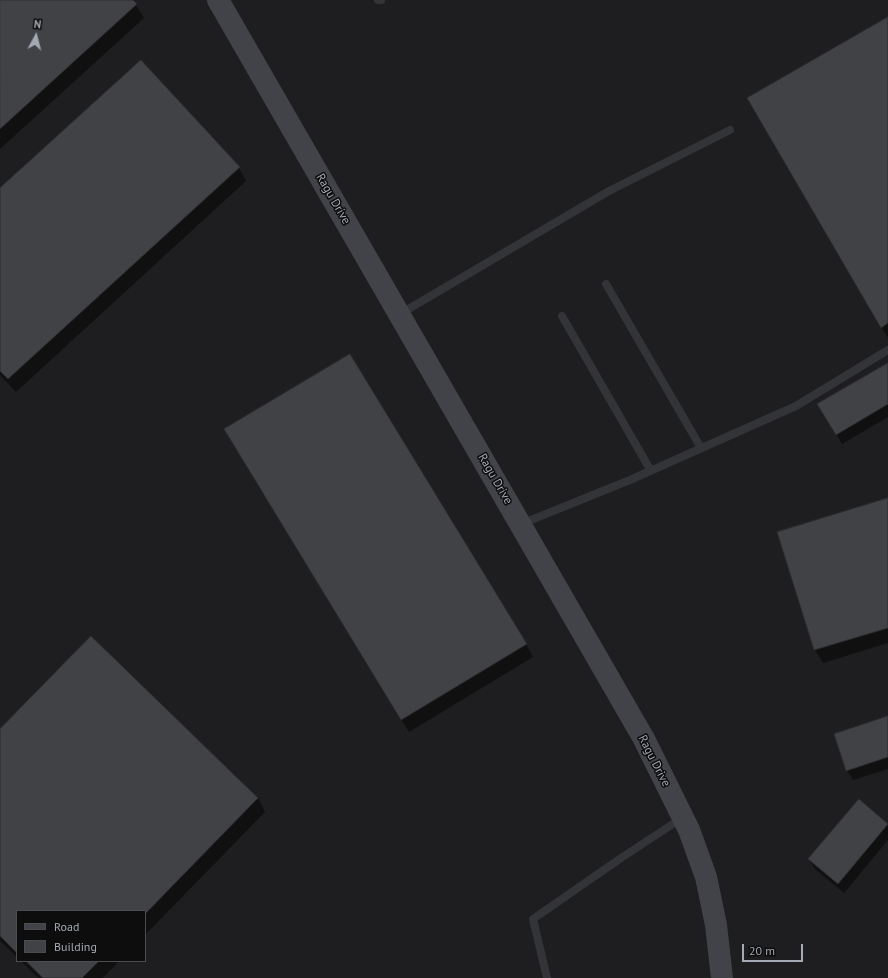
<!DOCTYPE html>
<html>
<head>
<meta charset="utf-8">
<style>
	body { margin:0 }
	#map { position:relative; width:888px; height:978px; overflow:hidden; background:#121213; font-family:"PT Sans",sans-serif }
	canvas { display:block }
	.legend { position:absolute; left:16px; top:910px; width:130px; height:52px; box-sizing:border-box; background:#0d0d0e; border:1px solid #494c50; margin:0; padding:5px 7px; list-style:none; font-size:12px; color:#a4aab3 }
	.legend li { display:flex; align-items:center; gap:8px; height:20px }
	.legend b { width:20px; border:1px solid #494c50 }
	.north { position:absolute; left:16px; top:16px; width:40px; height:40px; -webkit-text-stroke:3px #0d0d0e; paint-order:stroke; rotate:7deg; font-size:11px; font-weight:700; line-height:16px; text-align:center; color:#a4aab3 }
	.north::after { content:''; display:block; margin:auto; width:14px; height:18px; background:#a4aab3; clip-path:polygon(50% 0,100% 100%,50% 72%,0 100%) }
	.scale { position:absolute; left:742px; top:944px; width:61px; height:18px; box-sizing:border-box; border:2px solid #a4aab3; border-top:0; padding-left:5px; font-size:12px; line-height:14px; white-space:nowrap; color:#a4aab3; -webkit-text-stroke:3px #0d0d0e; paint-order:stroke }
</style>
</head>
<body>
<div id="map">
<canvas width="888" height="978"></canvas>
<ul class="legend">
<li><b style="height:5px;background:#414348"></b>Road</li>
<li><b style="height:11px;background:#414246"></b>Building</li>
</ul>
<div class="north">N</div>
<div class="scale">20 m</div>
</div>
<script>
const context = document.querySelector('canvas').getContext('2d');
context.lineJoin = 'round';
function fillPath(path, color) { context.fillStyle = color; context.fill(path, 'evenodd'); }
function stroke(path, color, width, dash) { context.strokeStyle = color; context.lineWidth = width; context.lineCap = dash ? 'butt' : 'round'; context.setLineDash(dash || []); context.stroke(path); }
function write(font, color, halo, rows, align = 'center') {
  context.font = font + ' "PT Sans",sans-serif'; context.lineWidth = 3; context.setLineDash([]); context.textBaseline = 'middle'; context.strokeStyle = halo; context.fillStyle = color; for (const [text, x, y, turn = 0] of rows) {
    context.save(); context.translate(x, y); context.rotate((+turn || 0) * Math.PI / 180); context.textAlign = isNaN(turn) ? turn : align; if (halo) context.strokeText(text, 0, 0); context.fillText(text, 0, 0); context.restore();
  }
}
fillPath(new Path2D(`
	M 0,0 L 888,0 L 888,978 L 0,978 ZM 17,911 L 145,911 L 145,961 L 17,961 Z`), '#1e1e20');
fillPath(new Path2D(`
	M 0,0 L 132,0 L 136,5 L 144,18 L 0,149 Z
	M 888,18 L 888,338 L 756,112 Z
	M 239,168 L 246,181 L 16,392 L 0,375 L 0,190 Z
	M 888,364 L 888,417 L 842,444 L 819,405 Z
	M 233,443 L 526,644 L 533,657 L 409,732 Z
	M 888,499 L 888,643 L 823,663 L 815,650 L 779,532 Z
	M 888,717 L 888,769 L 853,780 L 847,770 Z
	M 0,730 L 258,798 L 265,812 L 145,935 L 145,911 L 17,911 L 17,957 L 0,941 Z
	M 888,824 L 888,840 L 844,893 L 815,869 L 809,859 Z
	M 21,961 L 119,961 L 103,978 L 38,978 Z`), '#0007');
const building = new Path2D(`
	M 0,0 L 133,0 L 137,4 L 0,129 Z
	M 888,17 L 888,323 L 881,328 L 747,98 Z
	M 141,60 L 240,167 L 8,379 L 0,371 L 0,188 Z
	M 350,354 L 527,644 L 401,720 L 224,429 Z
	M 888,363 L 888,404 L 836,435 L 817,404 Z
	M 888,498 L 888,628 L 814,650 L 777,532 Z
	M 91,636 L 258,798 L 145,914 L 145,911 L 17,911 L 17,953 L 0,936 L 0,729 Z
	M 888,716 L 888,757 L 846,771 L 834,734 Z
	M 859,799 L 888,824 L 838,884 L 808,859 Z
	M 26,961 L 99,961 L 82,978 L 43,978 Z`);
fillPath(building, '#414246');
stroke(building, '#2c2c2f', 1);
stroke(new Path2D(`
	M 378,0 L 381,0
	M 606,284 L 701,448
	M 400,314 L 609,191 L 730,130
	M 562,316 L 651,471
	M 521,524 L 630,480 L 796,406 L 888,350
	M 547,978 L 533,919 L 624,856 L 682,818`), '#333438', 8);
stroke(new Path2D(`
	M 218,0 L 644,739 L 689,830 L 706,877 L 716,925 L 722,978`), '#414348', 22);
write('12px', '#a4aab3', '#0d0d0e', [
	["Ragu Drive",333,199,60],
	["Ragu Drive",495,479,60],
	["Ragu Drive",654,761,63]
]);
</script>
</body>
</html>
